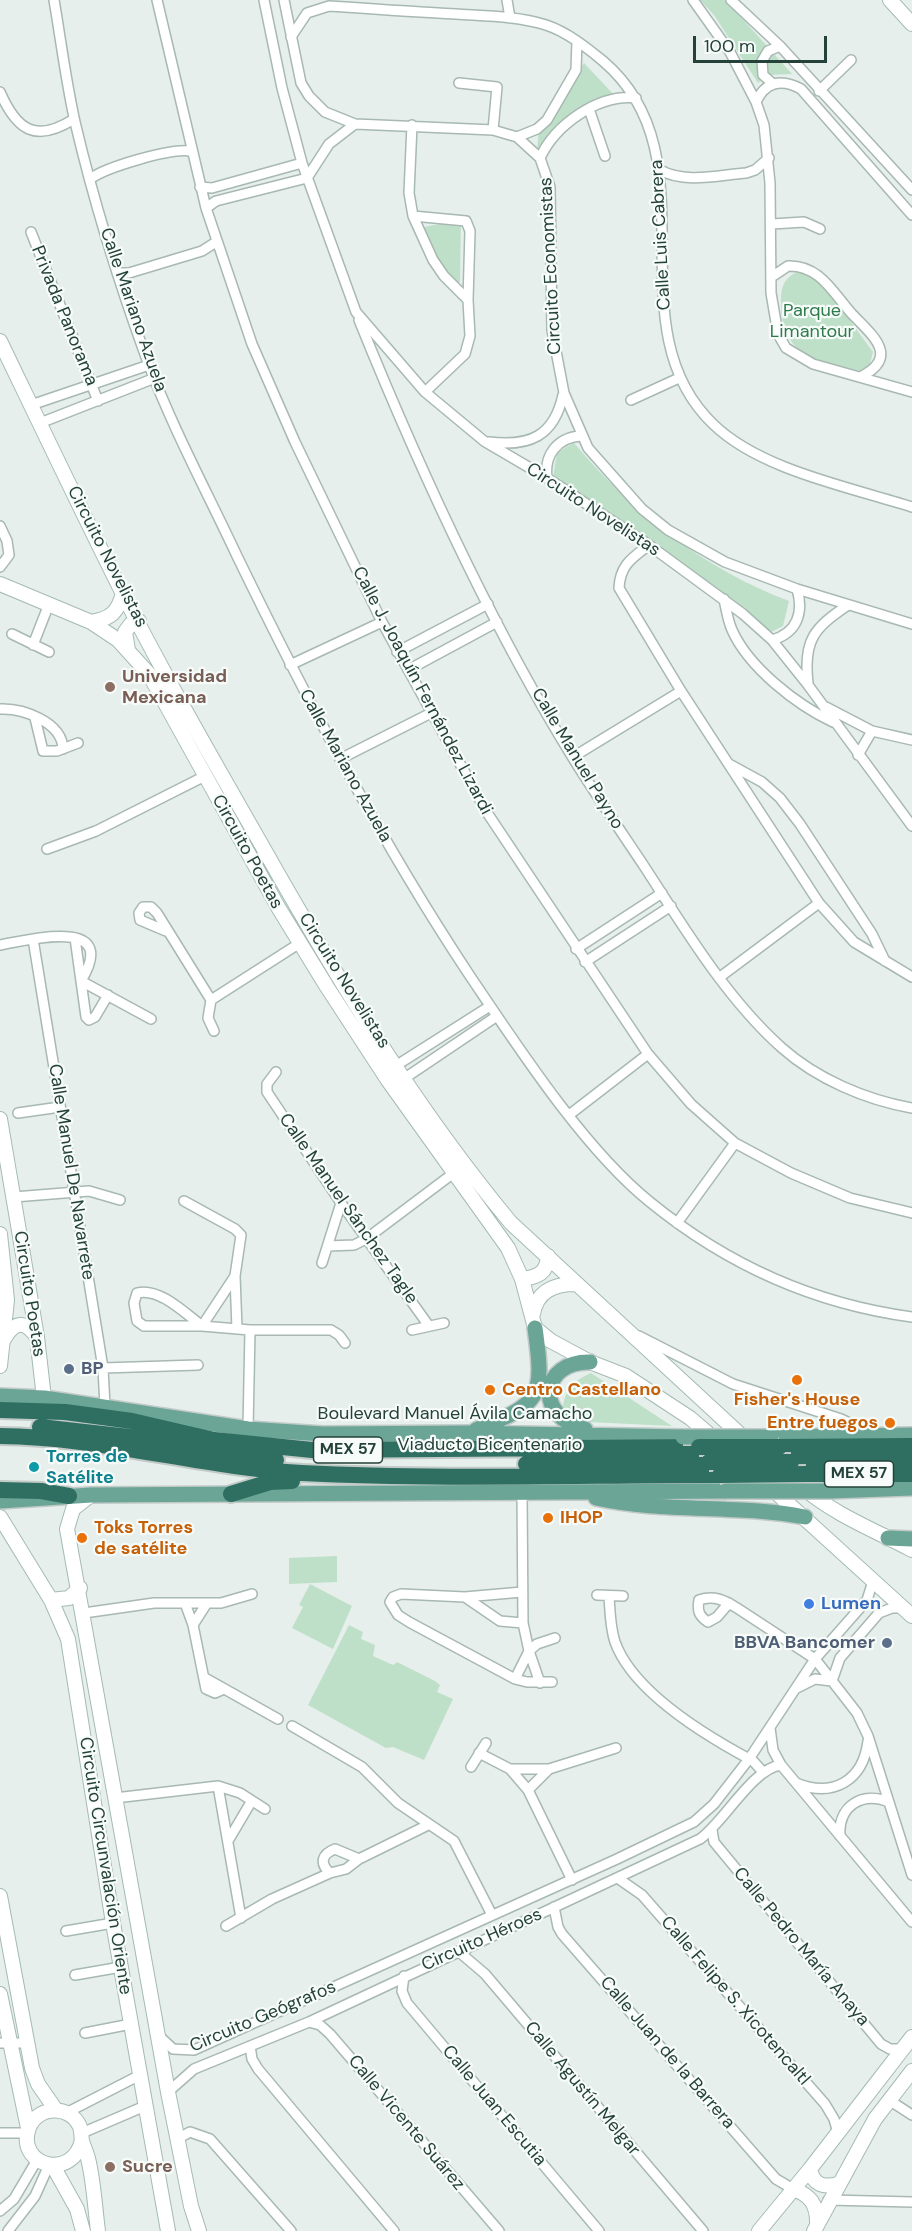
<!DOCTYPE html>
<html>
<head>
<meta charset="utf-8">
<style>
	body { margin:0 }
	#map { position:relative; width:912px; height:2231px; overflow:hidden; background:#e6efeb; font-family:"DM Sans",sans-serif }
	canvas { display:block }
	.scale { position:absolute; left:693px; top:36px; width:134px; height:27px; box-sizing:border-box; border:3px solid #24423a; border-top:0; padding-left:8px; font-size:18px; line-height:21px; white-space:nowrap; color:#24423a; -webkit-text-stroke:4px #f7fbf9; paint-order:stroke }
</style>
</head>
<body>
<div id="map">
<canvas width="912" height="2231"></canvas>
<div class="scale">100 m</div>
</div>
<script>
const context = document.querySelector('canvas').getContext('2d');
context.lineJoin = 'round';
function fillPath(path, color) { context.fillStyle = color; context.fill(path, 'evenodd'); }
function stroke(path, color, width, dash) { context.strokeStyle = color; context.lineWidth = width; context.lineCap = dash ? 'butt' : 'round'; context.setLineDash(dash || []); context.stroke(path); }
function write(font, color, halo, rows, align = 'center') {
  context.font = font + ' "DM Sans",sans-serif'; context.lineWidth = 4.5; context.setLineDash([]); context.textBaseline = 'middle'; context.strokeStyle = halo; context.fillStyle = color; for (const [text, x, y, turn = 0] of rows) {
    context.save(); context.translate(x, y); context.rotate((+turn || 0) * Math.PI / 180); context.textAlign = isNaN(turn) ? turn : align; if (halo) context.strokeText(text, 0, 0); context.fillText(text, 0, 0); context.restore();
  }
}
fillPath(new Path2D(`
	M 700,0 L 724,0 L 731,6 L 792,74 L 767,75 L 758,83 L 714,15 Z
	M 584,63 L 616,97 L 567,118 L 537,153 L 539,125 Z
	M 461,220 L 460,282 L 454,282 L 428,249 L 424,227 Z
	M 801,270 L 815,273 L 873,352 L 870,364 L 862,371 C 816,362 781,356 781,302 C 781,284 785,277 801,270 Z
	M 574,443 C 632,512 704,569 789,601 L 783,626 L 771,632 L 747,611 L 553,478 L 557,452 Z
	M 591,1373 L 672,1426 L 588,1422 L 563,1407 C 565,1389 575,1380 591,1373 Z
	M 337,1556 L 337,1582 L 289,1584 L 289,1558 Z
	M 310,1584 L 352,1606 L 333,1649 L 292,1628 L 303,1607 L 299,1605 Z
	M 349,1625 L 363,1632 L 361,1639 L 375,1645 L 373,1656 L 393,1665 L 397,1662 L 435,1681 L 440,1685 L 437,1692 L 453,1699 L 424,1760 L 393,1747 L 386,1748 L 308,1705 Z`), '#bfe0c8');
const street = new Path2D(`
	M 54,0 C 61,41 66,82 75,122 C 94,203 119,283 147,360 C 172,427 207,492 237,556 C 307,700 381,842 470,976 C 518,1047 584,1149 650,1202 C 726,1264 815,1304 912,1317
	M 157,0 L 206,208 L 252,344 L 295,442 L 382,622 L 486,811 L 648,1054 L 691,1104 L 735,1143 L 791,1173 L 850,1198 L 912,1213
	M 264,0 L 282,88 L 302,163 L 356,312 L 425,392 L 484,441 L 547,478 L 649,545 L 743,614 L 772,640 L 808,685 L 912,826
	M 284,0 L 301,83 L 309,96 L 325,112 L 355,124 L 493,130 L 517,137 L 540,158 L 550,187 L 552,330 L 564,393 L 588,448 L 642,509 L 668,530 L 725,562 L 797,589 L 912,624
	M 507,0 L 510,18
	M 693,0 L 730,52 L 756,102 L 764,125 L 770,183 L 771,293 L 778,334 L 786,348 L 813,364 L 912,392
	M 731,0 L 780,46 L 912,190
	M 291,37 L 307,13 L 329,6 C 372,9 414,12 456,14 C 486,16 517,16 546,25 C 567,32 586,47 603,61 C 717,158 610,325 713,424 C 760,470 850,487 912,507
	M 459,83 L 497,87 L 493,130
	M 772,83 L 763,75 L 762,61 L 768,51 L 780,46
	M 819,91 L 851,60
	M 0,92 C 17,131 36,143 74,119
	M 756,102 C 765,82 781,78 801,89 L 912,215
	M 589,109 L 605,156
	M 412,125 L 409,193 L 413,216 L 433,260 L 444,276 L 468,300 L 470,336 L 465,354 L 425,392
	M 517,137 L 537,129 L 547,120 L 576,70 L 577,41
	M 540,158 C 555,125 598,94 636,98
	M 660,170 C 685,184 719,175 746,173 L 755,170 L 769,158
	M 307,178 L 329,144 L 355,124
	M 90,179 C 106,167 171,148 190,151
	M 200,187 L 212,188 L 302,163
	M 206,208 L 216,201 L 307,178
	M 413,216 L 466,221 L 470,231 L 468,300
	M 772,224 L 804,222 L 820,229
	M 31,232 L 98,401
	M 117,273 L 129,273 L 202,251 L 216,242
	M 773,276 L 788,266 C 820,265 833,293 852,314 C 872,335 901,357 860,377
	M 359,320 C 419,468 489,622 573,758 C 596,795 620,830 644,866 C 685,929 726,998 782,1048 C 817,1079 866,1100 912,1108
	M 631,400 L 679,378
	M 31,405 L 149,365
	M 40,423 L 155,378
	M 489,442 C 530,447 554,436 563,395
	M 547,478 C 544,455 557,438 580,436
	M 0,526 L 7,541 L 9,555 L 0,567
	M 649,545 C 632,558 620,565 619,588 L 681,691 L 819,903 L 854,942 L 912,977
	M 724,599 C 726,609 728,621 732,630 C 749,668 797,705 833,722
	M 12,634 L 49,652
	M 772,640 C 797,633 804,613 797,589
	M 33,645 L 49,604
	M 397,652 L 488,604
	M 290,665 L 382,622
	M 408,670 L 497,622
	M 808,683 C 803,640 814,628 848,605
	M 826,707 L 872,731 L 912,740
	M 0,709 C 23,708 62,722 63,749
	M 35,718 L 43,751 L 57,751 L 78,743
	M 858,755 L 872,731
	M 573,757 L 681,691
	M 340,759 L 431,713
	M 729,764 L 762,782 L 780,798 L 800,824 L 872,934 L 885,961
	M 47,849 L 96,831 L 205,776
	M 166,931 L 140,920 L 139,913 L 143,907 L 151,907 L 157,913 L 211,1000
	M 75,938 L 86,1017 L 89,1020 L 95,1017 L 108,995
	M 33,939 L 103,1368 L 105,1406
	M 0,945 C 32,939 120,917 81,981 L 151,1019
	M 576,949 L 662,893
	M 585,962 L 671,906
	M 720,977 L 819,903
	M 214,1031 L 208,1018 L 211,1000 L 300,943
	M 397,1065 L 490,1006
	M 276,1072 L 267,1084 L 267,1092 L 341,1203 L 429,1326
	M 405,1078 L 497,1016
	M 18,1113 L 60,1107
	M 569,1115 L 648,1054
	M 14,1197 L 89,1191 L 120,1200
	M 184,1201 L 235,1229 L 241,1235 L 235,1276 L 202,1326
	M 677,1223 L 735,1143
	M 328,1246 L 354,1245 L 366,1239 L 455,1172
	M 322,1263 L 341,1203
	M 235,1276 L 237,1329
	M 202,1326 C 185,1313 159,1287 137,1293 L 134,1303 L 137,1321 L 144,1326 L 202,1326 L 250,1330 L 331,1330 L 339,1335 L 345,1343
	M 412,1330 L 444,1323
	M 639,1336 L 733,1384 L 841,1419 L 872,1434
	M 103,1368 L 198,1365
	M 248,1429 L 250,1330
	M 522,1592 L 465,1597 L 401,1594 L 393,1597 L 390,1602 L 398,1615 L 409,1622 L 515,1679 L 527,1682 L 552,1682
	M 597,1595 L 623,1596
	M 609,1596 C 610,1611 610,1627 615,1642 C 633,1692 708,1737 753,1761 L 763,1772
	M 465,1597 L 500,1621 L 523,1623
	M 185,1603 L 193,1625 L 206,1689 L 215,1693 L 224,1689
	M 729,1603 L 717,1617 L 708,1622 C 699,1616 697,1611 699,1600 C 714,1595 724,1600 737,1608 L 815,1659 L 857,1713 L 868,1736 L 912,1875
	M 84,1613 L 154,1603 L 221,1603 L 252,1594
	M 193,1625 L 207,1603
	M 205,1678 L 278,1719
	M 515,1679 L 529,1651 L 523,1623 L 522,1492
	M 832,1681 L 840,1658 L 879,1613 L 892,1608 L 903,1608
	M 540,1683 L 529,1651 L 537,1644 L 555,1638
	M 797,1688 L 815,1679 L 832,1681
	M 292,1726 L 362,1767 L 398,1803 L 454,1841 L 492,1915
	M 770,1728 L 773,1750 L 781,1765 L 912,1922
	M 479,1753 L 510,1769 L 528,1790 L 572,1880
	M 471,1767 L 486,1743
	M 510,1769 L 549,1769 L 616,1748
	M 796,1783 C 833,1798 863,1781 868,1741
	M 218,1786 L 241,1918
	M 528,1790 L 549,1769
	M 115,1798 L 218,1786 L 240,1793 L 265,1809
	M 712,1830 L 714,1842 L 881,2044 L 890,2049 L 902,2049
	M 840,1836 C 838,1806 862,1791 889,1802
	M 228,1841 L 251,1802
	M 330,1873 C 319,1863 322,1854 335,1849 L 359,1859
	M 619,1879 L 642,1895 L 825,2104 L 834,2119 L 838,2133
	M 554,1907 L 558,1927 L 562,1934 L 776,2179 L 793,2189
	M 226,1926 L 272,1899 L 330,1873 L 346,1869 L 359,1859 L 428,1825
	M 66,1931 L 113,1923
	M 458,1951 L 485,1974 L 703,2231
	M 75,1975 L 121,1967
	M 404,1976 L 402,1991 L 407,2003 L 599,2231
	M 309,2022 L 320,2025 L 330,2034 L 499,2231
	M 85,2033 L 131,2024
	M 158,2035 L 173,2049 L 194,2050 L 617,1859 L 694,1822 L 714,1804 L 749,1759 L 815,1659 L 867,1600 L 873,1581
	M 0,2043 L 27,2043
	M 250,2046 L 252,2059 L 258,2069 L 394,2231
	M 168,2092 L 194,2069 L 309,2022 L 700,1839 C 724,1822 753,1768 781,1765
	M 889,2100 L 912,2115
	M 66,2113 L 140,2075
	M 0,2133 L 27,2133
	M 82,2133 L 145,2106
	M 177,2139 L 190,2132 L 210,2139 L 291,2231
	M 828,2200 L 912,2202
	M 0,2211 L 14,2199 L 37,2160
	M 8,2231 L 35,2196 L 49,2165`);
const secondary = new Path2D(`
	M 890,0 L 912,24
	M 0,341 C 40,424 80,508 121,590 C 166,679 216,765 265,851 C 338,980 416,1109 511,1223 L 746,1440
	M 0,584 L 91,622 L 118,640 L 149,674 L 278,907 L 327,987 L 387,1079 L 508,1248 L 522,1279 L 535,1328 L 551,1341 L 590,1362 L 626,1376 L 690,1418 L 717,1441
	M 91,622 C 111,619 118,612 123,593
	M 128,650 L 125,632 L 131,624 L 139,621
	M 0,1119 L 37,1337 L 44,1398
	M 0,1234 L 7,1300 L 0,1366
	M 522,1279 C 538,1277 547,1273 548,1256
	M 533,1314 C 537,1291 554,1284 576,1284
	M 4,1339 C 15,1321 24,1320 37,1337
	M 770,1487 L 912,1616
	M 802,1487 C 835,1515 874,1530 912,1550
	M 91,1495 L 73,1509 L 67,1529 L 168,2092 L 191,2206 L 199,2231
	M 0,1517 L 51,1600 L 68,1639 L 113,1923 L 168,2231
	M 51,1600 L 69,1598 L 80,1588
	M 0,1896 L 32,2068 L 38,2084 L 56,2110
	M 0,1994 L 28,2128
	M 82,2140 C 73,2181 18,2166 28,2131 C 34,2106 70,2103 80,2127 C 82,2132 81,2136 82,2141 C 84,2148 88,2155 89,2163 C 94,2185 95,2208 98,2231
	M 53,2166 L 77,2209 L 83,2231
	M 810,2169 C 813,2185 824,2188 838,2184
	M 793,2189 C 810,2195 817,2204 817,2222
	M 759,2231 L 810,2169 L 912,2037
	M 814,2231 L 875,2119 L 912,2071`);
const primary = new Path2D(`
	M 0,1396 L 44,1398 L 248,1429 L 323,1434 L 469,1433 L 683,1437
	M 585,1429 C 533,1416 541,1361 590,1362
	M 476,1430 C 540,1403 545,1400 535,1328
	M 771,1437 L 912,1435
	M 831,1491 L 912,1488
	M 596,1498 C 664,1513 736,1504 805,1517
	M 0,1501 L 91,1495 L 726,1491
	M 888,1538 L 912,1539`);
const highway = new Path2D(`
	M 0,1410 L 65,1412 L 132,1421 L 214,1440 L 312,1450 L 699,1447
	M 40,1427 L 138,1438 L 276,1460
	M 0,1436 C 102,1437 200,1467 302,1473 C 441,1480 581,1475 720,1475
	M 779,1447 L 912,1446
	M 791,1462 L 912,1460
	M 526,1464 L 709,1462
	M 806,1474 L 912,1474
	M 0,1490 L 41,1491 L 69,1496
	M 231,1494 L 270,1482 L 292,1481`);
stroke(street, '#a8b8b2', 12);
stroke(secondary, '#a4bbb3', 16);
stroke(primary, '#c2cac8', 18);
stroke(highway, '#c2cac8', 20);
stroke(street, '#fff', 9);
stroke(secondary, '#fff', 14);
stroke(primary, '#6aa596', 15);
stroke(highway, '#2f6f62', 16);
const primaryBridge = new Path2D(`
	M 683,1437 L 771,1437
	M 726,1491 L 831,1491`);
const highwayBridge = new Path2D(`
	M 699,1447 L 779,1447
	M 709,1462 L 791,1462
	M 720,1475 L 806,1474`);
stroke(primaryBridge, '#c2cac8', 18, []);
stroke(highwayBridge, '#c2cac8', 20, []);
stroke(primaryBridge, '#6aa596', 15);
stroke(highwayBridge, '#2f6f62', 16);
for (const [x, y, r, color] of [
	[110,687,6,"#8d6e63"],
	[69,1369,6,"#5c6f8a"],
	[797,1380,6,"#e8710a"],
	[490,1390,6,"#e8710a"],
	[890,1423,6,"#e8710a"],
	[34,1467,6,"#0f9aa8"],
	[548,1518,6,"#e8710a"],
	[82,1538,6,"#e8710a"],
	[809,1604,6,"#3f7fe0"],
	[887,1643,6,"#5c6f8a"],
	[110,2167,6,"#8d6e63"]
]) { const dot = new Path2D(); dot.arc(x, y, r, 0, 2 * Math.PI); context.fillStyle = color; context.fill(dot); stroke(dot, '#f7fbf9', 2); }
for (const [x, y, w] of [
	[348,1450,69],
	[859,1474,69]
]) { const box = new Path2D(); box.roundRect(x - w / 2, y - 13, w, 26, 4.5); context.fillStyle = '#f7fbf9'; context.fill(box); stroke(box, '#24423a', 1.5); }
write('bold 16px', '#24423a', null, [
	["MEX 57",348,1450],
	["MEX 57",859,1474]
]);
write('18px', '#24423a', '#f7fbf9', [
	["Calle Luis Cabrera",661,235,-93],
	["Circuito Economistas",551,266,-93],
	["Calle Mariano Azuela",133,310,71],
	["Privada Panorama",64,316,68],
	["Circuito Novelistas",593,510,33],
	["Circuito Novelistas",107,557,63],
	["Calle J. Joaquín Fernández Lizardi",422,691,62],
	["Calle Manuel Payno",577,759,59],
	["Calle Mariano Azuela",345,766,61],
	["Circuito Poetas",247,852,61],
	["Circuito Novelistas",344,981,58],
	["Calle Manuel De Navarrete",71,1172,81],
	["Calle Manuel Sánchez Tagle",348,1209,55],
	["Circuito Poetas",29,1294,81],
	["Boulevard Manuel Ávila Camacho",455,1414],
	["Viaducto Bicentenario",490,1445],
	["Circuito Circunvalación Oriente",105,1866,81],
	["Circuito Héroes",482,1940,-24],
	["Calle Pedro María Anaya",801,1947,50],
	["Calle Felipe S. Xicotencaltl",735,2001,49],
	["Circuito Geógrafos",263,2017,-23],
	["Calle Juan de la Barrera",667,2053,49],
	["Calle Agustín Melgar",582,2089,50],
	["Calle Juan Escutia",494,2106,50],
	["Calle Vicente Suárez",406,2123,50]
]);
write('18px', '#2d7a4b', '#f7fbf9', [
	["Parque",812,311],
	["Limantour",812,332]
]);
write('bold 18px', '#785e54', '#f7fbf9', [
	["Universidad",122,677],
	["Mexicana",122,698],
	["Sucre",122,2167]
], 'left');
write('bold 18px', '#4e5e75', '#f7fbf9', [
	["BP",81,1369],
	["BBVA Bancomer",875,1643,"right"]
], 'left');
write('bold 18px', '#c56008', '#f7fbf9', [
	["Centro Castellano",502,1390],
	["Fisher's House",797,1400,"center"],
	["Entre fuegos",878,1423,"right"],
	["IHOP",560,1518],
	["Toks Torres",94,1528],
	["de satélite",94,1549]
], 'left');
write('bold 18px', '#0d838f', '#f7fbf9', [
	["Torres de",46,1457],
	["Satélite",46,1478]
], 'left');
write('bold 18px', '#366cbe', '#f7fbf9', [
	["Lumen",821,1604]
], 'left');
</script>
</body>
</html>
